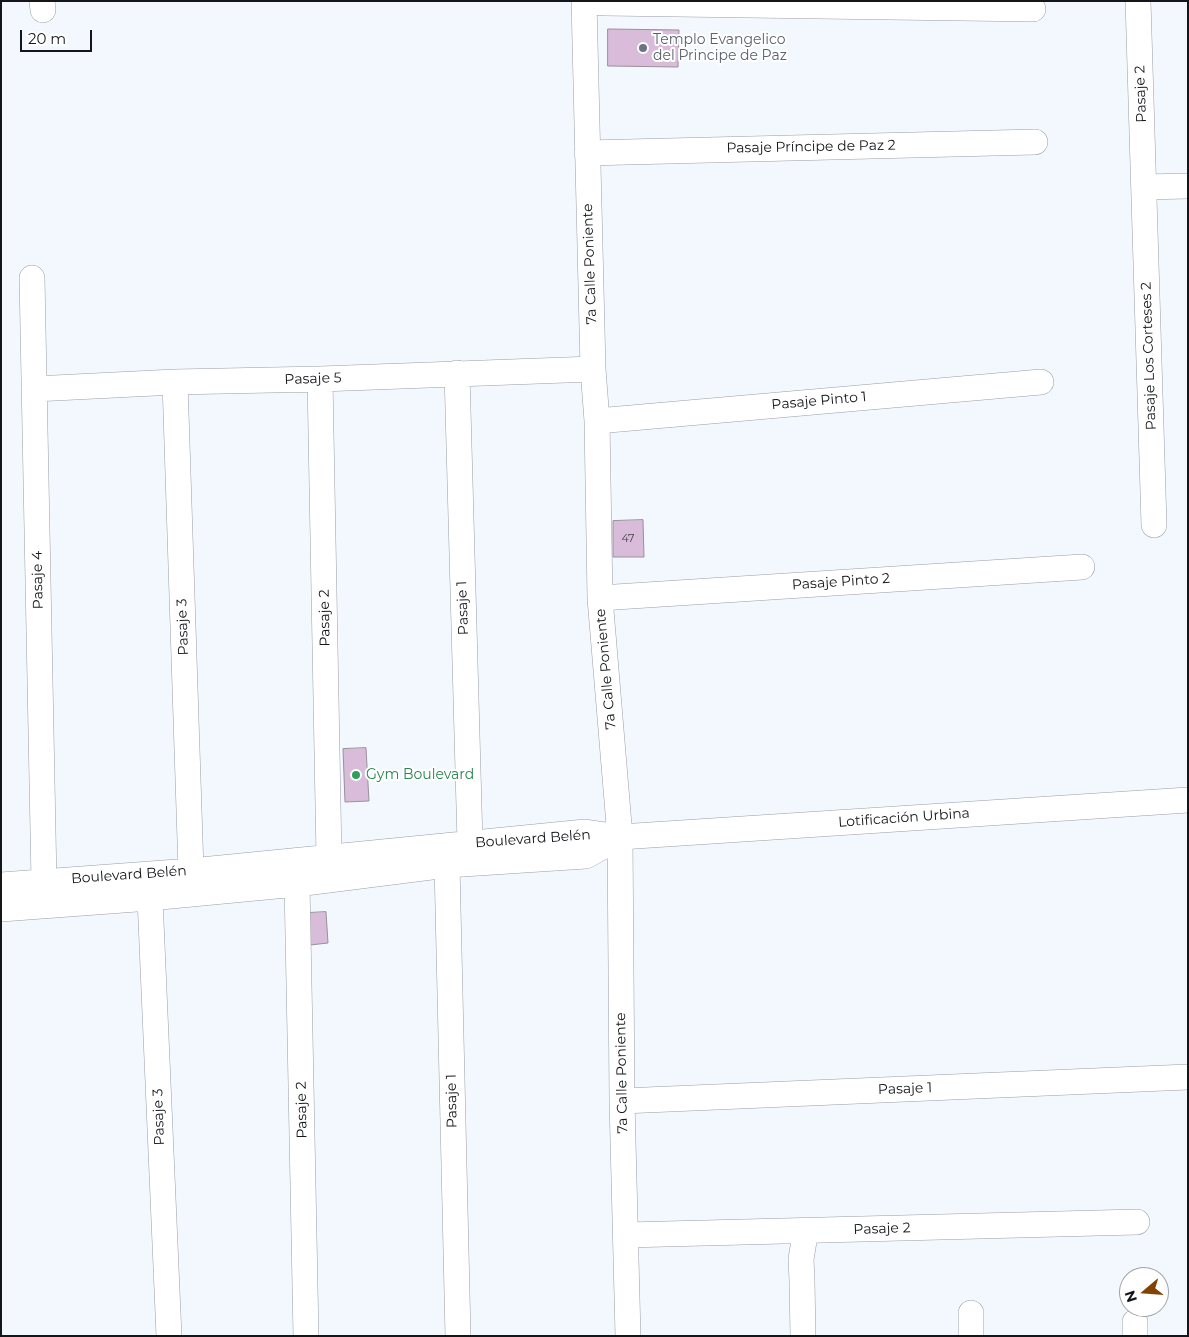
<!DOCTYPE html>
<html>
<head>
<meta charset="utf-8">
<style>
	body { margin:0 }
	#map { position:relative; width:1189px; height:1337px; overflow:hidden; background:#f3f8ff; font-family:Montserrat,sans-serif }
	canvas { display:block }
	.frame { position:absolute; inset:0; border:2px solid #141619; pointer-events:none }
	.north { position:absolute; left:1119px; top:1267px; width:50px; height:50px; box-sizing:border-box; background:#fff; border:1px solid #a1a2a3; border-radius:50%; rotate:252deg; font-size:14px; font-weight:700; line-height:20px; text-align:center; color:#141619 }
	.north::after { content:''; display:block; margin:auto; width:18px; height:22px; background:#824305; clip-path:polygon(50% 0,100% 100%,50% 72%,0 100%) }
	.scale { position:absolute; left:20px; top:30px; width:72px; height:22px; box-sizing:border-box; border:2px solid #141619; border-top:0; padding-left:6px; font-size:15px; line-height:18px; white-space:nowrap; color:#141619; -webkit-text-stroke:4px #fff; paint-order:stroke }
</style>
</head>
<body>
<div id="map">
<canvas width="1189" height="1337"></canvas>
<div class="frame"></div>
<div class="north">N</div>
<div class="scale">20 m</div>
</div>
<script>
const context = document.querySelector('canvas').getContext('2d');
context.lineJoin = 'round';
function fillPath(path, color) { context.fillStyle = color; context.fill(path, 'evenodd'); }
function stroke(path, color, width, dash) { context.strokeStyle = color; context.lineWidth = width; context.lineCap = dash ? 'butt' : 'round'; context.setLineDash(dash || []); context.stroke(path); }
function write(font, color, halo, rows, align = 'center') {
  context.font = font + ' Montserrat,sans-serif'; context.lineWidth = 4; context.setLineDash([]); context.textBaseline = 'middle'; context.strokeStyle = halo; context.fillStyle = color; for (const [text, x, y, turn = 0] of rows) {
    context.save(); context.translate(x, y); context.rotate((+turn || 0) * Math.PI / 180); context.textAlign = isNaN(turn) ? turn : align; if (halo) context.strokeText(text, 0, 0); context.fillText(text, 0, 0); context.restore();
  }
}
const building = new Path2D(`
	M 608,29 L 679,30 L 678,67 L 608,66 Z
	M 643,520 L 644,557 L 613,557 L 613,521 Z
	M 366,748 L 369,801 L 345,802 L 343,749 Z
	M 326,912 L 328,943 L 310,945 L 308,913 Z`);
fillPath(building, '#d9bbda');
stroke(building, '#979198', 1);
const minor = new Path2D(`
	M 42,1 L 43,10
	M 584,1 L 593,369 L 597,421 L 600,598 L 620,837 L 622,1101 L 628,1336
	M 586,1 L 605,3 L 1033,9
	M 1138,1 L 1154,525
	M 587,153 L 1035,142
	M 1144,187 L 1188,186
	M 32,278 L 44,882
	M 457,373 L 470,843
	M 320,379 L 329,858
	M 175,382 L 191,871
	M 34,389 L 175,382 L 320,379 L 593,369
	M 597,421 L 1041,382
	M 600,598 L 1082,567
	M 447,865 L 458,1336
	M 297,884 L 306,1336
	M 1,885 L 191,871 L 585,832 L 620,837 L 1188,800
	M 150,898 L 169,1336
	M 1,909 L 150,898 L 297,884 L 447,865 L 586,856 L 620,837
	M 622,1101 L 1188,1077
	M 626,1235 L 1137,1222
	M 971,1313 L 971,1336
	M 1135,1322 L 1135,1336
	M 803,1336 L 802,1281 L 801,1259 L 804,1241`);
stroke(minor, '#999ea6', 26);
stroke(minor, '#fff', 25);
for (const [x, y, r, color] of [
	[643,48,5,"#6b7280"],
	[356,775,5,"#2e9e5b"]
]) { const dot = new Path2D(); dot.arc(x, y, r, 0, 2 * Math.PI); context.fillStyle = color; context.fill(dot); stroke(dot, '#fff', 2); }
write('11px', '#453f49', null, [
	["47",628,539]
]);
write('14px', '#5b616d', '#fff', [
	["Templo Evangelico",653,40],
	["del Principe de Paz",653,56]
], 'left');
write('14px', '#141619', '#fff', [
	["Pasaje 2",1141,94,-92],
	["Pasaje Príncipe de Paz 2",811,147,-1],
	["7a Calle Poniente",590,264,-92],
	["Pasaje Los Corteses 2",1149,356,-92],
	["Pasaje 5",313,379,-2],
	["Pasaje Pinto 1",819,401,-5],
	["Pasaje 4",38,580,-91],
	["Pasaje Pinto 2",841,582,-4],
	["Pasaje 1",463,608,-92],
	["Pasaje 2",325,618,-91],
	["Pasaje 3",183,627,-92],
	["7a Calle Poniente",606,669,-95],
	["Lotificación Urbina",904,818,-4],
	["Boulevard Belén",533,839,-4],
	["Boulevard Belén",129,875,-4],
	["7a Calle Poniente",622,1073,-91],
	["Pasaje 1",905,1089,-2],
	["Pasaje 1",452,1101,-91],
	["Pasaje 2",302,1110,-91],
	["Pasaje 3",159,1117,-92],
	["Pasaje 2",882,1229,-2]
]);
write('14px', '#27864d', '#fff', [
	["Gym Boulevard",366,775]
], 'left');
</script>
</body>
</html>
